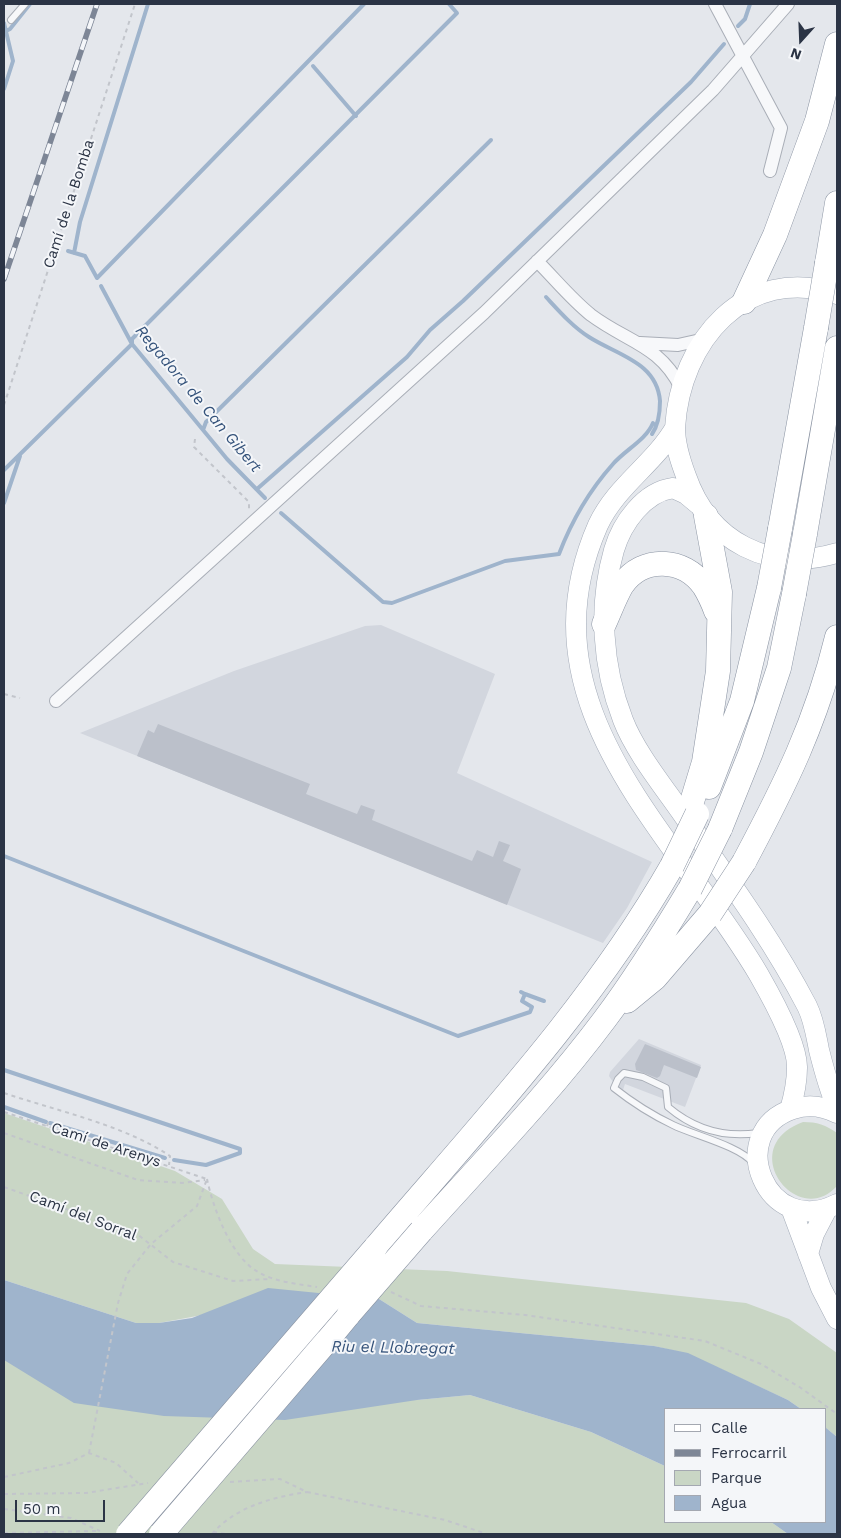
<!DOCTYPE html>
<html>
<head>
<meta charset="utf-8">
<style>
	body { margin:0 }
	#map { position:relative; width:841px; height:1538px; overflow:hidden; background:#e4e7ec; font-family:"Work Sans",sans-serif }
	canvas { display:block }
	.frame { position:absolute; inset:0; border:5px solid #2b3445; pointer-events:none }
	.legend { position:absolute; left:664px; top:1408px; width:162px; height:115px; box-sizing:border-box; background:#f4f6f9; border:1px solid #a4a8b1; margin:0; padding:6px 9px; list-style:none; font-size:15px; color:#2b3445 }
	.legend li { display:flex; align-items:center; gap:10px; height:25px }
	.legend b { width:25px; border:1px solid #a4a8b1 }
	.north { position:absolute; left:776px; top:15px; width:50px; height:50px; -webkit-text-stroke:4px #f4f6f9; paint-order:stroke; rotate:200deg; font-size:14px; font-weight:700; line-height:20px; text-align:center; color:#2b3445 }
	.north::after { content:''; display:block; margin:auto; width:18px; height:22px; background:#2b3445; clip-path:polygon(50% 0,100% 100%,50% 72%,0 100%) }
	.scale { position:absolute; left:15px; top:1500px; width:90px; height:22px; box-sizing:border-box; border:2px solid #2b3445; border-top:0; padding-left:6px; font-size:15px; line-height:18px; white-space:nowrap; color:#2b3445; -webkit-text-stroke:4px #f4f6f9; paint-order:stroke }
</style>
</head>
<body>
<div id="map">
<canvas width="841" height="1538"></canvas>
<div class="frame"></div>
<ul class="legend">
<li><b style="height:6px;background:#fff"></b>Calle</li>
<li><b style="height:6px;background:#7d8696"></b>Ferrocarril</li>
<li><b style="height:14px;background:#c9d6c5"></b>Parque</li>
<li><b style="height:14px;background:#9fb4cc"></b>Agua</li>
</ul>
<div class="north">N</div>
<div class="scale">50 m</div>
</div>
<script>
const context = document.querySelector('canvas').getContext('2d');
context.lineJoin = 'round';
function fillPath(path, color) { context.fillStyle = color; context.fill(path, 'evenodd'); }
function stroke(path, color, width, dash) { context.strokeStyle = color; context.lineWidth = width; context.lineCap = dash ? 'butt' : 'round'; context.setLineDash(dash || []); context.stroke(path); }
function write(font, color, halo, rows, align = 'center') {
  context.font = font + ' "Work Sans",sans-serif'; context.lineWidth = 4; context.setLineDash([]); context.textBaseline = 'middle'; context.strokeStyle = halo; context.fillStyle = color; for (const [text, x, y, turn = 0] of rows) {
    context.save(); context.translate(x, y); context.rotate((+turn || 0) * Math.PI / 180); context.textAlign = isNaN(turn) ? turn : align; if (halo) context.strokeText(text, 0, 0); context.fillText(text, 0, 0); context.restore();
  }
}
fillPath(new Path2D(`
	M 381,625 L 495,674 L 457,773 L 652,862 L 627,908 L 603,943 L 80,733 L 234,671 L 365,626 Z
	M 639,1039 L 701,1065 L 685,1107 L 625,1084 L 623,1090 L 613,1082 L 609,1076 L 610,1072 Z`), '#d2d6de');
fillPath(new Path2D(`
	M 4,1113 L 175,1171 L 222,1199 L 253,1249 L 275,1264 L 447,1271 L 746,1303 L 789,1319 L 837,1353 L 837,1437 L 825,1427 L 825,1409 L 801,1409 L 788,1400 L 688,1354 L 654,1346 L 417,1323 L 379,1299 L 202,1315 L 159,1323 L 136,1323 L 4,1280 Z
	M 803,1122 C 817,1122 826,1125 837,1133 L 837,1186 C 797,1230 734,1147 803,1122 Z
	M 4,1360 L 417,1400 L 470,1395 L 591,1432 L 665,1466 L 665,1522 L 771,1522 L 788,1534 L 4,1534 Z`), '#c9d6c5');
fillPath(new Path2D(`
	M 4,1280 L 136,1323 L 159,1323 L 192,1318 L 268,1288 L 379,1299 L 417,1323 L 654,1346 L 688,1353 L 788,1400 L 801,1409 L 665,1409 L 665,1466 L 591,1432 L 470,1395 L 417,1400 L 285,1420 L 164,1416 L 74,1403 L 4,1360 Z
	M 825,1427 L 837,1437 L 837,1534 L 788,1534 L 771,1522 L 825,1522 Z`), '#9fb4cc');
stroke(new Path2D(`
	M 4,23 L 13,61 L 4,89
	M 738,26 L 745,19 L 750,4
	M 6,31 L 10,29 L 30,4
	M 313,66 L 356,116
	M 68,251 L 85,256 L 97,278
	M 74,253 L 80,222 L 148,4
	M 97,278 L 364,4
	M 101,286 L 132,344 L 227,459 L 265,498
	M 546,297 C 559,311 573,327 589,337 C 617,355 657,362 660,401 C 660,413 659,424 652,434
	M 203,430 L 206,422 L 491,140
	M 4,470 L 132,344 L 132,339 L 457,13 L 449,4
	M 257,489 L 407,357 L 430,330 L 463,301 L 691,82 L 724,44
	M 4,503 L 20,456
	M 281,513 L 383,602 L 392,603 L 505,561 L 559,554 C 572,520 588,492 613,464 C 625,450 646,440 653,423
	M 4,856 L 458,1036 L 530,1012 L 532,1007 L 522,1001 L 525,994 L 521,992
	M 525,994 L 544,1001
	M 4,1070 L 240,1149 L 240,1153 L 206,1165 L 174,1160
	M 4,1107 L 46,1122
	M 50,1123 L 165,1158`), '#9fb4cc', 4);
fillPath(new Path2D(`
	M 158,724 L 310,784 L 306,794 L 357,814 L 361,805 L 375,810 L 372,820 L 472,861 L 477,850 L 493,857 L 499,841 L 510,845 L 503,861 L 521,869 L 507,905 L 137,756 L 148,730 L 154,733 Z
	M 645,1044 L 701,1067 L 697,1078 L 664,1065 L 660,1076 L 657,1078 L 636,1070 L 635,1064 Z`), '#bbc0ca');
const lane = new Path2D(`
	M 11,20 L 25,4
	M 753,1163 C 740,1146 693,1135 673,1125 C 652,1115 633,1103 614,1088 L 618,1079 L 624,1073 L 643,1077 L 666,1088 L 668,1107 C 694,1129 724,1138 758,1133`);
const street = new Path2D(`
	M 715,4 L 781,128 L 770,171
	M 537,261 C 555,279 571,299 591,315 C 627,342 660,345 681,388
	M 640,343 L 678,345 L 705,339
	M 56,701 L 484,313 L 713,90 L 788,4`);
const primary = new Path2D(`
	M 837,294 C 745,264 680,341 675,428 C 675,445 680,460 686,476 C 709,542 769,573 837,553
	M 675,428 C 654,464 616,486 598,525 C 518,707 676,833 759,975 C 771,996 798,1044 797,1068 C 797,1082 794,1096 790,1110
	M 698,504 L 686,494 L 673,488 C 644,492 622,523 614,550 C 598,606 602,666 623,720 C 636,754 668,792 688,822 C 730,882 773,941 807,1006 C 814,1020 816,1035 819,1050 C 824,1070 829,1089 837,1107
	M 837,1113 C 823,1106 808,1104 793,1109 C 723,1132 767,1240 837,1204
	M 791,1208 L 821,1288 L 837,1319
	M 808,1254 L 814,1234 L 827,1209`);
const highway = new Path2D(`
	M 827,263 L 837,203
	M 744,302 L 775,235 L 817,121 L 837,44
	M 780,529 L 816,328
	M 805,534 L 837,348
	M 604,624 C 610,611 615,597 622,585 C 643,555 684,558 704,586 C 709,594 713,603 716,611
	M 709,787 L 742,701 L 769,588
	M 691,805 L 704,762 L 718,671 L 720,592 L 706,516
	M 720,829 L 751,752 L 779,668 L 794,594
	M 744,862 C 785,785 816,723 837,637
	M 627,1001 L 655,978 L 710,914
	M 421,1231 C 483,1162 549,1094 605,1019 C 636,978 663,934 690,889
	M 375,1248 C 479,1126 592,1006 672,866
	M 326,1342 L 349,1314`);
stroke(lane, '#a9aeb7', 8);
stroke(street, '#a9aeb7', 14);
stroke(primary, '#a3abb8', 21);
stroke(highway, '#8b94a3', 25);
stroke(new Path2D(`
	M 4,405 L 135,4
	M 195,439 L 194,447 L 249,502 L 249,510
	M 4,694 L 20,698
	M 4,1093 C 57,1111 124,1125 170,1156 L 169,1165
	M 4,1112 L 207,1179
	M 47,1126 L 49,1121
	M 4,1133 L 138,1180 L 182,1183 L 205,1180
	M 207,1179 C 213,1208 231,1257 258,1272 C 275,1282 298,1284 317,1287
	M 4,1187 L 137,1234 L 173,1262 L 233,1281 L 270,1279
	M 391,1292 L 421,1306 L 525,1315 L 705,1341 L 761,1364 L 801,1388 L 837,1414
	M 89,1453 L 118,1303 L 127,1274 L 151,1244 L 197,1206 L 207,1179
	M 4,1477 L 69,1463 L 89,1453 L 116,1463 L 138,1483
	M 230,1482 L 280,1479 L 307,1492 L 445,1520 L 487,1534
	M 4,1494 L 86,1493 L 148,1483
	M 4,1509 L 71,1518 L 100,1531
	M 213,1532 L 227,1534
	M 4,1533 L 97,1531
	M 212,1534 C 235,1507 273,1497 307,1492`), '#c2c5cb', 2, [4, 4]);
stroke(lane, '#f7f8fa', 6);
stroke(street, '#f7f8fa', 12);
stroke(primary, '#fff', 20);
stroke(highway, '#fff', 24);
const rail = new Path2D(`
	M 4,279 L 97,4`);
stroke(rail, '#7d8696', 5.5);
stroke(rail, '#f4f6f9', 4, [11]);
const highwayBridge = new Path2D(`
	M 816,328 L 827,263
	M 769,588 L 780,529
	M 794,594 L 805,534
	M 672,866 L 697,814
	M 690,889 L 720,829
	M 710,914 L 744,862
	M 349,1314 L 421,1231
	M 128,1534 L 375,1248
	M 161,1534 L 326,1342`);
stroke(highwayBridge, '#8b94a3', 25, []);
stroke(highwayBridge, '#fff', 24);
write('15px', '#2b3445', '#f4f6f9', [
	["Camí de la Bomba",69,204,-72],
	["Camí de Arenys",106,1145,18],
	["Camí del Sorral",83,1216,21]
]);
write('italic 16px', '#34527a', '#f4f6f9', [
	["Regadora de Can Gibert",198,399,50],
	["Riu el Llobregat",393,1348,1]
]);
</script>
</body>
</html>
